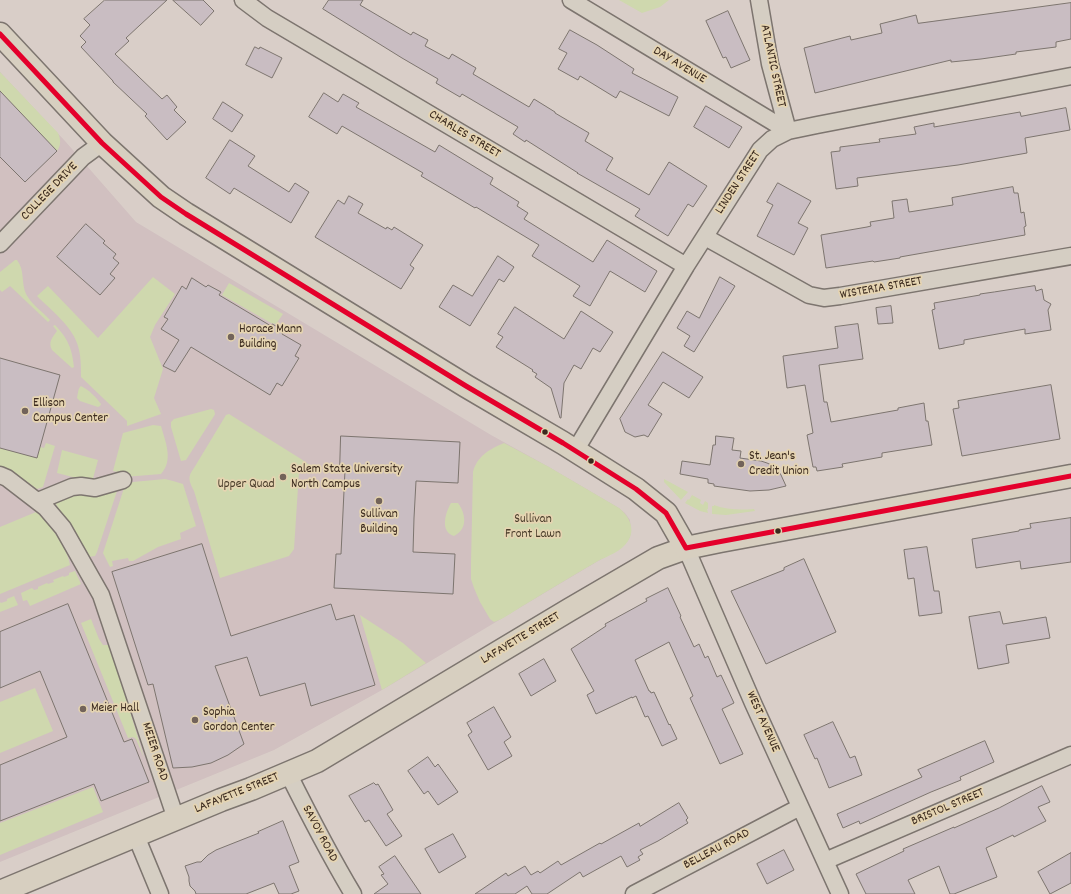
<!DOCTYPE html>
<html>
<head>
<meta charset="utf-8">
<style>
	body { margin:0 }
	canvas { display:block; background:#d9cec8 }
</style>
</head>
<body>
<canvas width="1071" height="894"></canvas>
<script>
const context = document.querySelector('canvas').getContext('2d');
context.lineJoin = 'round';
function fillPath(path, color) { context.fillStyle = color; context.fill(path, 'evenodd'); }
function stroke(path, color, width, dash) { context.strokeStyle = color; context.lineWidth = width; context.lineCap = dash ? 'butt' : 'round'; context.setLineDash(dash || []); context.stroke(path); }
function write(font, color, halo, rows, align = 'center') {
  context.font = font + ' Dekko,sans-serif'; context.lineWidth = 3.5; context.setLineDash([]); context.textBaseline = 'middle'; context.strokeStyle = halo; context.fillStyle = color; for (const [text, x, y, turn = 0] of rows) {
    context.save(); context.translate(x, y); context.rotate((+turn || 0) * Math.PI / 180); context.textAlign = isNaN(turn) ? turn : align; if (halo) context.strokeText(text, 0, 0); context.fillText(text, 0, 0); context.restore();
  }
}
fillPath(new Path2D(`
	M 0,72 L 65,141 L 136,222 L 491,435 L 549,467 L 619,508 L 625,513 L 630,520 L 631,531 L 630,537 L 627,542 L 619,549 L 588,567 L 382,690 L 274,750 L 0,862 Z`), '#d1c0c0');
fillPath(new Path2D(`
	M 619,0 L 669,0 L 660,7 L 642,13 Z
	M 0,72 L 58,133 C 61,139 61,146 57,151 L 0,91 Z
	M 15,260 L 17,260 C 25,270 21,283 26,294 C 31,304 42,311 50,320 L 48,322 L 10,286 L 2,292 L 0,290 L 0,272 Z
	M 153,277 L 175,294 L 155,325 L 150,337 L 163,369 L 154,398 L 161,414 L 127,426 L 127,421 L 81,377 C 81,366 81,356 78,346 C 73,327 51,310 37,296 L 48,286 L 98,338 Z
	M 229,283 L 283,314 L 276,324 L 271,323 L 222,295 Z
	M 55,325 C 68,339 72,348 74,367 L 72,368 L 52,350 C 48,342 52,338 57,331 L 53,326 Z
	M 81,386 C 89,390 96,397 101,404 L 100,406 L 98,407 L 80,401 L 77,398 C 78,394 78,388 81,386 Z
	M 211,409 L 214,410 L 215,414 L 214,416 L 186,460 L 181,461 L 171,427 L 171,422 L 174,419 Z
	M 229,414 L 301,459 L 315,469 L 315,471 L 313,472 L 299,472 L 294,549 L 289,556 L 220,578 L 194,491 C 189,481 187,477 194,468 L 226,415 Z
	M 153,425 L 161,426 C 165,441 174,460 161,474 L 124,477 L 123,473 L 113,471 L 123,433 Z
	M 46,443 L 55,446 L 43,487 L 37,489 L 13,472 L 0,466 L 0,448 L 37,458 L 40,447 L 44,448 Z
	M 504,443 L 549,467 L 619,508 C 629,516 636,529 628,541 C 622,551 608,556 598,561 C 574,575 550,589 526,604 C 517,609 504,619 494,622 L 490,619 L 480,602 L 474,588 L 471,579 L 471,563 L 473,472 C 477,456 490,449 504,443 Z
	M 62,450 L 98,460 L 92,482 L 57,473 Z
	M 165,479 L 173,481 L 183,484 L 196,526 L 180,533 L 181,539 L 158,547 L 133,561 L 129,561 L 128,558 L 112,561 L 113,566 L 110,567 L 103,553 L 125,485 L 133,482 Z
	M 664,479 L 688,492 L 681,500 L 664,482 Z
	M 117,489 L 117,491 L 97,552 L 95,556 L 88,557 L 75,532 L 55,503 L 80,492 Z
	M 692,495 L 701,500 L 700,503 L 703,505 L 705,501 L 708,503 L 708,509 L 707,509 L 708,513 L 700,511 L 685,503 L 688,499 L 689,500 Z
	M 451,503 L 458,503 C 466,514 468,529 454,536 C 440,532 445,513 451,503 Z
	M 714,505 C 727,510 740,510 754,509 L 755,511 L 726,515 L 712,514 L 712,506 L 714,506 Z
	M 36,512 C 49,522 68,549 70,565 L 0,594 L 0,527 Z
	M 75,571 L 81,584 L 30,606 L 27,600 L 23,601 L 21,593 L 32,588 L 34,590 L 38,589 L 38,587 L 47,583 L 48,584 L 54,582 L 53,580 L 63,576 L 64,577 L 69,575 L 69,573 Z
	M 14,596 L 18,605 L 0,612 L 0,602 L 1,603 L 7,601 L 7,599 Z
	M 360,615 L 403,643 L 426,663 L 382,690 Z
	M 91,619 L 99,639 L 103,645 L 110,645 L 144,758 L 136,739 L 133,737 L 128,738 L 81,623 Z
	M 35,688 L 53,731 L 0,753 L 0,702 Z
	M 93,787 L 103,812 L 0,855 L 0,823 Z`), '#cfd8ae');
const building = new Path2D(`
	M 105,0 L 167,0 L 126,38 L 129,41 L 115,54 L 162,99 L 167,95 L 177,107 L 174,110 L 186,122 L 167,140 L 145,116 L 147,114 L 113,82 L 113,81 L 81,47 L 86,42 L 80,36 L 90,25 L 84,19 Z
	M 173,0 L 203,0 L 214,11 L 201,25 Z
	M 329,0 L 363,0 L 360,5 L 411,35 L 413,32 L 428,40 L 425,46 L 449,59 L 452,54 L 476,68 L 473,74 L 529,107 L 534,99 L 555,112 L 555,113 L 589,133 L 585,141 L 613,158 L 606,170 L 649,195 L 669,162 L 707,186 L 693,207 L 688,204 L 668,236 L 635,216 L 640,209 L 577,173 L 578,173 L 526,140 L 525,142 L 513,134 L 518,127 L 462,94 L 460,97 L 436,83 L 438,79 L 402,58 L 323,9 Z
	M 1071,3 L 1071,39 L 1056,42 L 1056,47 L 1016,52 L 1016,54 L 981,59 L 951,62 L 951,60 L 815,93 L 804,48 L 850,36 L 851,40 L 882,33 L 880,24 L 916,15 L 918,23 Z
	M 728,11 L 750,60 L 731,68 L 726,57 L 723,58 L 706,21 Z
	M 570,30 L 597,45 L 634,69 L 632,73 L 678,97 L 669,116 L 620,91 L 616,98 L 580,76 L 578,80 L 558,69 L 567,53 L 559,49 Z
	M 255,47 L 259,49 L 260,47 L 282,58 L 272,78 L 246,65 Z
	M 0,91 L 57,151 L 25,182 L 0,157 Z
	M 324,93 L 338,102 L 343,94 L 359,103 L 356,107 L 435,152 L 439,145 L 493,178 L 490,184 L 519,202 L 517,206 L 528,213 L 524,219 L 593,262 L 607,240 L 657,271 L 645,292 L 610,271 L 590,306 L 573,296 L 580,286 L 532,256 L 539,245 L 476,207 L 475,208 L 421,176 L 423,173 L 342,126 L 337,134 L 309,117 Z
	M 223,102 L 243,115 L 232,132 L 213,119 Z
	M 706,106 L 742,127 L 729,148 L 694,127 Z
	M 1066,108 L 1070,130 L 1025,138 L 1027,153 L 958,165 L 857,178 L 858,186 L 836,189 L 831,152 L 840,151 L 840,147 L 880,142 L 879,139 L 916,134 L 914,127 L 934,123 L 934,127 L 1020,112 L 1021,116 Z
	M 230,140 L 255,156 L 248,166 L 289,192 L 295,183 L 309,192 L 291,223 L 234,188 L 230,194 L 206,178 Z
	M 778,183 L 811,201 L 798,223 L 808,228 L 794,255 L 757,236 L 773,205 L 767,202 Z
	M 1013,187 L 1014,193 L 1018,193 L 1021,213 L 1024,212 L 1026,226 L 1024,227 L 1025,235 L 900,257 L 900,258 L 874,262 L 873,261 L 826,268 L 821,235 L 867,227 L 871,226 L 870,222 L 894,218 L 892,201 L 907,199 L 909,212 L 953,205 L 952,198 Z
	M 349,196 L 363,204 L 358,213 L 386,229 L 387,227 L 392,230 L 394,227 L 423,245 L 410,265 L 414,268 L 401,289 L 315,237 L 338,200 L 344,204 Z
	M 86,224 L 105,241 L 103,243 L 116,254 L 113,258 L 119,263 L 110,274 L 115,278 L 100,295 L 57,257 Z
	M 498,256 L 514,267 L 504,282 L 499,279 L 470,326 L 439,307 L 453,285 L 472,296 Z
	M 720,277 L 735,286 L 694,352 L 684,346 L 690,336 L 677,328 L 687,311 L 699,318 Z
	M 192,278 L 206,287 L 208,285 L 221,292 L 219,295 L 271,326 L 272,324 L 284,330 L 282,334 L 301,345 L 295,356 L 299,358 L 282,386 L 277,383 L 270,395 L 191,347 L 175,372 L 163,366 L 179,340 L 161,329 L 168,319 L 164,317 L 182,286 L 186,289 Z
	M 1035,286 L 1036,291 L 1042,289 L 1044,300 L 1051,304 L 1048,310 L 1051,330 L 1025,334 L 1025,329 L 964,340 L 964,344 L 939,349 L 932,310 L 935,309 L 934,303 L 980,295 L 980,294 L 994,292 Z
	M 891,306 L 893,323 L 878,324 L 876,308 Z
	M 515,307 L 564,339 L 581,311 L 613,332 L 600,352 L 593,348 L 581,369 L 574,365 L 564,383 L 561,418 L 560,418 L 551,388 L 535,377 L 537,374 L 532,371 L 533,370 L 496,347 L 503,337 L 498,334 Z
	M 858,324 L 863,359 L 819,365 L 824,402 L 827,402 L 831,422 L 898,410 L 898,408 L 924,403 L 926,421 L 928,421 L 932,445 L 882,453 L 882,457 L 842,464 L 843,467 L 817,471 L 816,467 L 813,467 L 807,435 L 813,433 L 805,385 L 787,388 L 783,356 L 838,348 L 835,327 Z
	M 663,352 L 703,377 L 689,398 L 663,382 L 648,405 L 662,414 L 648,437 L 644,435 L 635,437 L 625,432 L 620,419 Z
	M 0,358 L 60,375 L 37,458 L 0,448 Z
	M 1051,385 L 1060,439 L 962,456 L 953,409 L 959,408 L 958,401 Z
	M 341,436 L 460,442 L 458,483 L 416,481 L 414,518 L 413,552 L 455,554 L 453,594 L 334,588 L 336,554 L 341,554 L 345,470 L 340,470 Z
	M 716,436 L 734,438 L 732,450 L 741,451 L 740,458 L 761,461 L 767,463 L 776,467 L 781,475 L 786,486 L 769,490 L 750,491 L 714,486 L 714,484 L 708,483 L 708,479 L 680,474 L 682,461 L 710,465 L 713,445 L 715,445 Z
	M 1071,518 L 1071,562 L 1021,569 L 1020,561 L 976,568 L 972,539 L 1019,531 L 1019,530 L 1031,528 L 1030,524 Z
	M 202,544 L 231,636 L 331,604 L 336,620 L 354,615 L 375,685 L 311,706 L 305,683 L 260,696 L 247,657 L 215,666 L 244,744 L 228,755 L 211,763 L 192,767 L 173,768 L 153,684 L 148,685 L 112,572 Z
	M 927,547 L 934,591 L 939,591 L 942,613 L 919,616 L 914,578 L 908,579 L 904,550 Z
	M 804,559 L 836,632 L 766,664 L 731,591 L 784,570 L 784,568 Z
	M 668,588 L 681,616 L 680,617 L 694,647 L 699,644 L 705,658 L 708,656 L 717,677 L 721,675 L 734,703 L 722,709 L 743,754 L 720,764 L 690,698 L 693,696 L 669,642 L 635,660 L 649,691 L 650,691 L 651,693 L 654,692 L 669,725 L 670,724 L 677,739 L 662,746 L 648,716 L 645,717 L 636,696 L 632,698 L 632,697 L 596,714 L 587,695 L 594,691 L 571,649 L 606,626 L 605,624 L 647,601 L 646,599 Z
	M 68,604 L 124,742 L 132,739 L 149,782 L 101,801 L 94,784 L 0,821 L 0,765 L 67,737 L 40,671 L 0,688 L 0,632 Z
	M 1000,612 L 1003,624 L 1046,617 L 1050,638 L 1006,645 L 1009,663 L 978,669 L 969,617 Z
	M 544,659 L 556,681 L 531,696 L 519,674 Z
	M 494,707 L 511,737 L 504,742 L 512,756 L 488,770 L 468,735 L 472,732 L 467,723 Z
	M 833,722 L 850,758 L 855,756 L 862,775 L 829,788 L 817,758 L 815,759 L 804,735 Z
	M 985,741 L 994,762 L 960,777 L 961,780 L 931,792 L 860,824 L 859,821 L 843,828 L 837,814 L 922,777 L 918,770 Z
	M 428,757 L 435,767 L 438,764 L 458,792 L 438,805 L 428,791 L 424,794 L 408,771 Z
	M 374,783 L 376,785 L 378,784 L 393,810 L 387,814 L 402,836 L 386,846 L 369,820 L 365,822 L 349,796 Z
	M 1042,786 L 1050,802 L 1038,807 L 1046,821 L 1014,837 L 1013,835 L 986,848 L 997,877 L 954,894 L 950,894 L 939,866 L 908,880 L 915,894 L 866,894 L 856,874 L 904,851 L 903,849 L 954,827 L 954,828 L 999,808 Z
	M 679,803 L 688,818 L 686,820 L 688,823 L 658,841 L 640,850 L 643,854 L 638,857 L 640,860 L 627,867 L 621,856 L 583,877 L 580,872 L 547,894 L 532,894 L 527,886 L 515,894 L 475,894 L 506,873 L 508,876 L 525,866 L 531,875 L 538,871 L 540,873 L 558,861 L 561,865 L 600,843 L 601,844 L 639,823 L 640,826 Z
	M 283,821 L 299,862 L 289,866 L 299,891 L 291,894 L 279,894 L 274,883 L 246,894 L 196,894 L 195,891 L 190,886 L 189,881 L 189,877 L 185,866 L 197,862 L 201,862 L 208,855 L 216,850 L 259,833 L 258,832 Z
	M 453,834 L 466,857 L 439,873 L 425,849 Z
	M 784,850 L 794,870 L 767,884 L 757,864 Z
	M 1071,853 L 1071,883 L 1050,894 L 1038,872 Z
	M 395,856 L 421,894 L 374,894 L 388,884 L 381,875 L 384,874 L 379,867 Z`);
fillPath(building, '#c9bdc2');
stroke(building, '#7d756f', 1);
const street = new Path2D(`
	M 243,0 L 267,18 L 686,266
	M 571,0 L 788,131
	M 759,0 L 770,64 L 788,131
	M 705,237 L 809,295 L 824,298 L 840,296 L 1071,256
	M 0,244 L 83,157 L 102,143
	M 575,451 L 686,266 L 760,150 L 772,139 L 788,131 L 817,125 L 1071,76
	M 0,475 L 7,478 L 46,508 L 63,528 L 101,595 L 176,819
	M 38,501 L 72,487 L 81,486 L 95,488 L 123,480
	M 686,548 L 753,703 L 840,894
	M 288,773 C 309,815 329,854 353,894
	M 136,836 L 160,894
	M 825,861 L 1071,755
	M 634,894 L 800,807`);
const primary = new Path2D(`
	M 0,892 L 221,800 L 251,789 L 317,761 L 569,610 L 658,558 L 686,548`);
const highway = new Path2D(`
	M 0,34 L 102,143 L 161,197 L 186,214 L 466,386 L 563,443 L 636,489 L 666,513 L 686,548 L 720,541 L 1071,476`);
stroke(street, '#7d756f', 19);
stroke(primary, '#7d756f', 25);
stroke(highway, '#7d756f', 25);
stroke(street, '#d5cec3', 16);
stroke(primary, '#d7cfc0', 22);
stroke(highway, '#d7cfc0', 22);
stroke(new Path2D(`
	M 0,34 L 102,143 L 161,197 L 186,214 L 466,386 L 563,443 L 636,489 L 666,513 L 686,548 L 1071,476`), '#e4002b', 5);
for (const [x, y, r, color] of [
	[231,337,4,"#72635a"],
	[25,411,4,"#72635a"],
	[545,432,3.5,"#3b2a1e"],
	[591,461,3.5,"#3b2a1e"],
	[741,464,4,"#72635a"],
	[283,477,4,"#72635a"],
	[379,501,4,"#72635a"],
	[778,531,3.5,"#3b2a1e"],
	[83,709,4,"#72635a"],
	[195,720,4,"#72635a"]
]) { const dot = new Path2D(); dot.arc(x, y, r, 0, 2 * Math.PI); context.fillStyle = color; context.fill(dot); stroke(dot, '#e5d4b1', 1.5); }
write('13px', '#3b2a1e', '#e5d4b1', [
	["DAY AVENUE",679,66,31],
	["ATLANTIC STREET",772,66,78],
	["CHARLES STREET",464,135,31],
	["LINDEN STREET",739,183,-57],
	["COLLEGE DRIVE",50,192,-46],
	["WISTERIA STREET",881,289,-10],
	["LAFAYETTE STREET",521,639,-31],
	["WEST AVENUE",762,722,66],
	["MEIER ROAD",154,752,72],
	["LAFAYETTE STREET",237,794,-22],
	["BRISTOL STREET",948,808,-23],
	["SAVOY ROAD",319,834,62],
	["BELLEAU ROAD",717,850,-28]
]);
write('13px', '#3b2a1e', '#e5d4b1', [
	["Horace Mann",239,330],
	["Building",239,345],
	["Ellison",33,404],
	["Campus Center",33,419],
	["St. Jean's",749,457],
	["Credit Union",749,472],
	["Salem State University",291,470],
	["North Campus",291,485],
	["Sullivan",379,515,"center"],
	["Building",379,530,"center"],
	["Meier Hall",91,709],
	["Sophia",203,713],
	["Gordon Center",203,728]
], 'left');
write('13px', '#493c2a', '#e5d4b1', [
	["Upper Quad",246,485],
	["Sullivan",533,520],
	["Front Lawn",533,535]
]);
</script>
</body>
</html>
